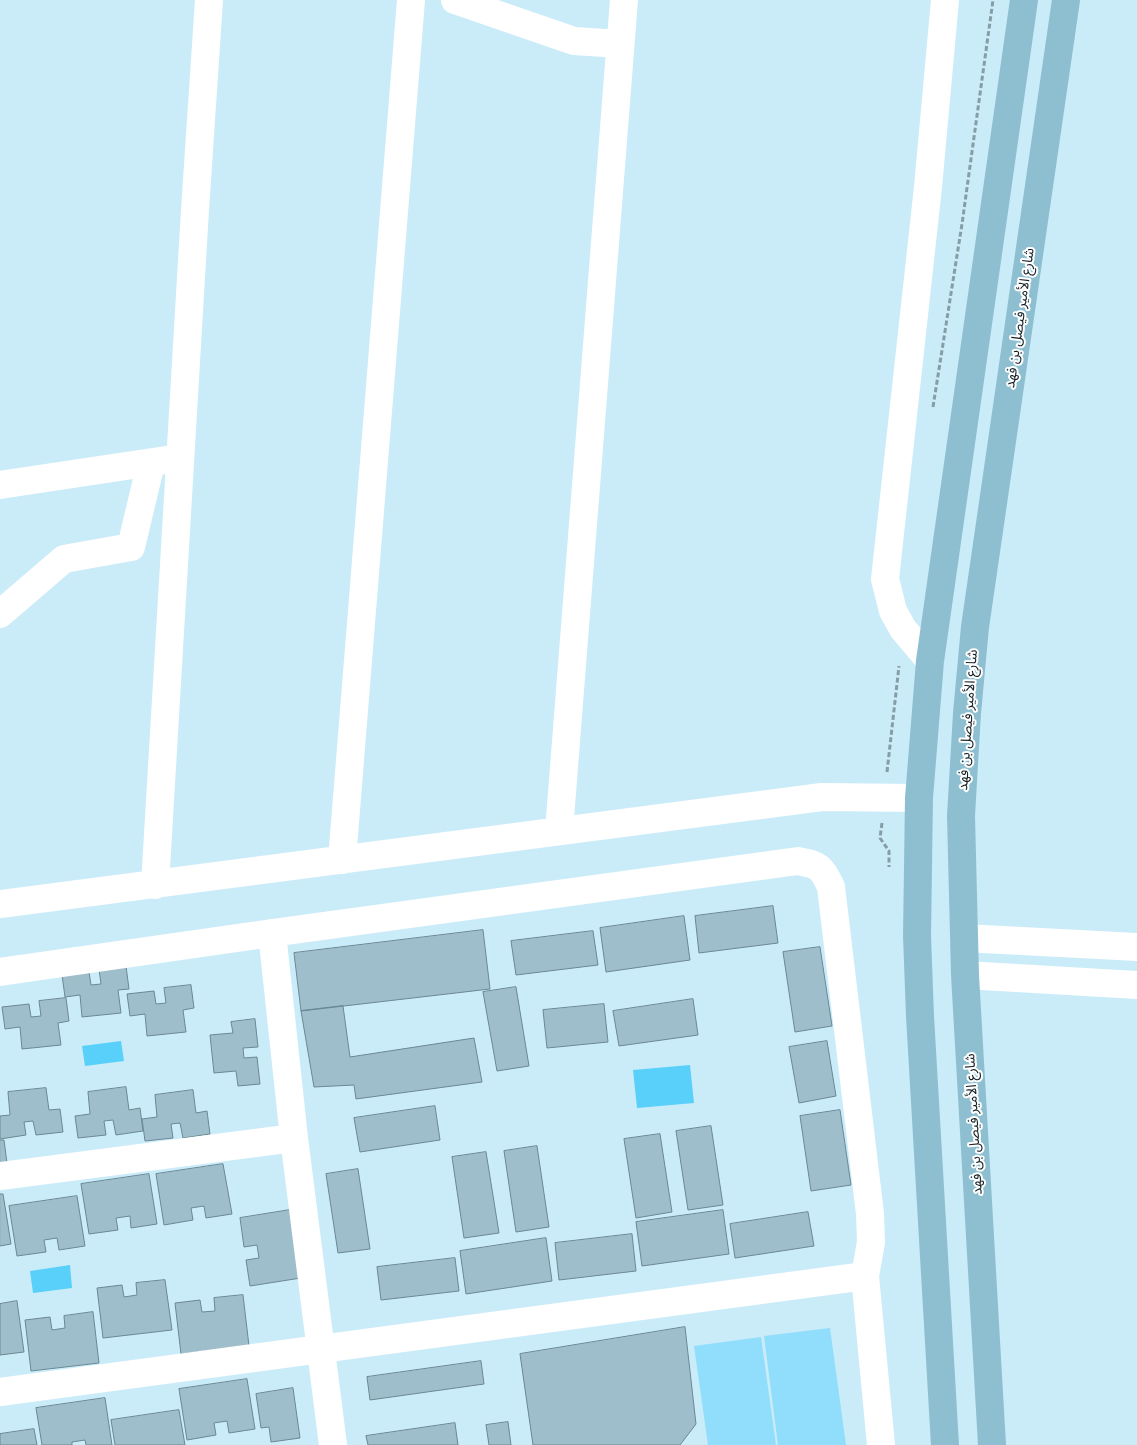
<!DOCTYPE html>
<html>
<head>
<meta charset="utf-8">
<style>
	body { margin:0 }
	canvas { display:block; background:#caebf8 }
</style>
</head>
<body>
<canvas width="1137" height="1445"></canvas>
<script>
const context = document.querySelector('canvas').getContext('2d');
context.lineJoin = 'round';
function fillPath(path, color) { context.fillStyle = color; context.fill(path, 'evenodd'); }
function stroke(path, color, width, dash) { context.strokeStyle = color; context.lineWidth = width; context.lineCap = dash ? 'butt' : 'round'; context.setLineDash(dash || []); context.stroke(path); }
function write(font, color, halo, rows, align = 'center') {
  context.font = font + ' Lora,"Noto Sans Arabic",serif'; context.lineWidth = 4; context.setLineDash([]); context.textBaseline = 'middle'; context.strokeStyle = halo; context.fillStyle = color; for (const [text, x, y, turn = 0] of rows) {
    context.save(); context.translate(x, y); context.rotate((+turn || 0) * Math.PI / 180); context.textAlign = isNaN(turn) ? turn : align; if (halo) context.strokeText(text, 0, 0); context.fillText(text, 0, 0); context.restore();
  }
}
fillPath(new Path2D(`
	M 830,1328 L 846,1445 L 778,1445 L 764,1336 Z
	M 761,1337 L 776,1445 L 708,1445 L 694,1346 Z`), '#90defc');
fillPath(new Path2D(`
	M 121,1041 L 124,1061 L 85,1066 L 82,1046 Z
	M 690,1065 L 694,1103 L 637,1108 L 633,1070 Z
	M 70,1265 L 72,1288 L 33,1293 L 30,1271 Z`), '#59d0fa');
const building = new Path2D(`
	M 773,906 L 778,943 L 699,953 L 695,916 Z
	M 684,916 L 690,960 L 606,972 L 600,928 Z
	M 483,930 L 490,989 L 301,1011 L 294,953 Z
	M 593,931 L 598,965 L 516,975 L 511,941 Z
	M 820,947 L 832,1026 L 795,1032 L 783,952 Z
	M 126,966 L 129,989 L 118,990 L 121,1013 L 82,1017 L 80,995 L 65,997 L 62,975 L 89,972 L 91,985 L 101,984 L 99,969 Z
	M 191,985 L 194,1008 L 183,1010 L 186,1032 L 147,1036 L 145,1014 L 130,1016 L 127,994 L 154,991 L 156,1004 L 166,1003 L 164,988 Z
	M 516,987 L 529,1066 L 497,1071 L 483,992 Z
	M 66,998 L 69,1021 L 58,1023 L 61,1045 L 22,1049 L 20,1027 L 5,1029 L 2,1007 L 29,1004 L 31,1017 L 41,1016 L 39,1001 Z
	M 693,999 L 698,1035 L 619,1046 L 613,1011 Z
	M 604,1004 L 608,1042 L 547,1048 L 543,1010 Z
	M 343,1006 L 350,1057 L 474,1038 L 482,1082 L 356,1099 L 354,1085 L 314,1087 L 301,1011 Z
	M 255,1019 L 258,1047 L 243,1048 L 244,1058 L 257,1057 L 260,1084 L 238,1086 L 236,1071 L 214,1073 L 210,1035 L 233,1033 L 231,1022 Z
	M 827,1041 L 836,1096 L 799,1103 L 789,1047 Z
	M 126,1087 L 129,1110 L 140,1108 L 143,1131 L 116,1135 L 113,1120 L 104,1121 L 106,1135 L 78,1138 L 75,1116 L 90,1114 L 88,1092 Z
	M 46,1088 L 49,1110 L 60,1109 L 63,1132 L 36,1135 L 33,1121 L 24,1122 L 26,1135 L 0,1139 L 0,1116 L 10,1115 L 8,1092 Z
	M 193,1090 L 196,1113 L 207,1111 L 210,1134 L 183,1138 L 180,1123 L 171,1124 L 173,1138 L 145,1141 L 142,1119 L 157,1117 L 155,1095 Z
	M 435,1106 L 440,1140 L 360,1152 L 354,1118 Z
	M 840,1110 L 851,1185 L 811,1191 L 800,1116 Z
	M 711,1126 L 723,1205 L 688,1210 L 676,1131 Z
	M 660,1134 L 672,1212 L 636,1218 L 624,1139 Z
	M 0,1140 L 4,1140 L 7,1163 L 0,1164 Z
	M 537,1146 L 549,1227 L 516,1232 L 504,1151 Z
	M 486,1152 L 499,1233 L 464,1238 L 452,1157 Z
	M 223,1164 L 232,1214 L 206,1218 L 204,1206 L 191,1208 L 193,1220 L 164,1225 L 156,1174 Z
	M 358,1169 L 370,1249 L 338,1253 L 326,1174 Z
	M 149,1174 L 157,1224 L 131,1228 L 130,1216 L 116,1218 L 118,1230 L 89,1234 L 81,1184 Z
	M 0,1194 L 3,1194 L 11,1244 L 0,1246 Z
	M 77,1196 L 85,1246 L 59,1250 L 57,1238 L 44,1240 L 46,1252 L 17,1256 L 9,1206 Z
	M 290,1210 L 301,1278 L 250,1286 L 246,1260 L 259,1258 L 257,1245 L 244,1247 L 240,1218 Z
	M 723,1210 L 729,1254 L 642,1266 L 636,1222 Z
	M 808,1212 L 814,1246 L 735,1258 L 730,1224 Z
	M 632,1234 L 636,1271 L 559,1280 L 555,1243 Z
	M 546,1238 L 552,1281 L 466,1294 L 460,1251 Z
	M 455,1258 L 459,1291 L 381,1300 L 377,1267 Z
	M 165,1280 L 172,1330 L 103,1338 L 97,1288 L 122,1285 L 124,1297 L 137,1295 L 136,1283 Z
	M 243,1295 L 249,1346 L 181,1354 L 175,1303 L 200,1300 L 202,1312 L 215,1311 L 214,1298 Z
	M 17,1301 L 24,1352 L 0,1355 L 0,1304 Z
	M 93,1312 L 99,1363 L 31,1371 L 25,1320 L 50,1317 L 52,1330 L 65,1328 L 64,1316 Z
	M 685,1327 L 696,1424 L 680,1445 L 533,1445 L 520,1354 Z
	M 481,1361 L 484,1384 L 370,1400 L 367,1377 Z
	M 247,1379 L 255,1429 L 229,1433 L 227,1421 L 214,1423 L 216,1435 L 187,1440 L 179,1389 Z
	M 293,1388 L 300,1438 L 271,1442 L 269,1427 L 261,1428 L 256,1394 Z
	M 105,1398 L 112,1445 L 86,1445 L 85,1440 L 72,1442 L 72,1445 L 42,1445 L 36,1408 Z
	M 179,1410 L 185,1445 L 115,1445 L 111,1420 Z
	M 508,1422 L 511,1445 L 489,1445 L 486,1425 Z
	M 455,1423 L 458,1445 L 368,1445 L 366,1436 Z
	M 34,1429 L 37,1445 L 0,1445 L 0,1434 Z`);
fillPath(building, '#9fbecb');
stroke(building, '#6a8894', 1);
stroke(new Path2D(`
	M 933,407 L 962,224 L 993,0
	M 887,772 L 899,666
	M 882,823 L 880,838 L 889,851 L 889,867`), '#849da7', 3, [5, 2.5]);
stroke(new Path2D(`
	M 455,0 L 574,41 L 620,44
	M 0,485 L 166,460
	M 0,614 L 64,559 L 131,547 L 151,463
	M 930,661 L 903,629 L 893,611 L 885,579 L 928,187 L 945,0
	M 559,831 L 624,0
	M 342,860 L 411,0
	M 155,885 L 195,210 L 209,0
	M 0,904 L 822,797 L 919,798
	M 272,933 L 294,1138 L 333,1445
	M 964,938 L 1137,947
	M 0,972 L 272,933 L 798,861 C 819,865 822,867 831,887 L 870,1214 L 871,1242 L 865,1276 L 881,1445
	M 965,975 L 1137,985
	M 0,1176 L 294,1138
	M 0,1392 L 865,1276`), '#fff', 28);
stroke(new Path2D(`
	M 945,1445 L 920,1016 L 917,936 L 919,798 L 930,661 L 1024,0
	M 992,1445 L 965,975 L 961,816 L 967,713 L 975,627 L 1066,0`), '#8ebfd1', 28);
write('14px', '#152126', '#fff', [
	["شارع الأمير فيصل بن فهد",1020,318,-82],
	["شارع الأمير فيصل بن فهد",968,720,-86],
	["شارع الأمير فيصل بن فهد",974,1124,-93]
]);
</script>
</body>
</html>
